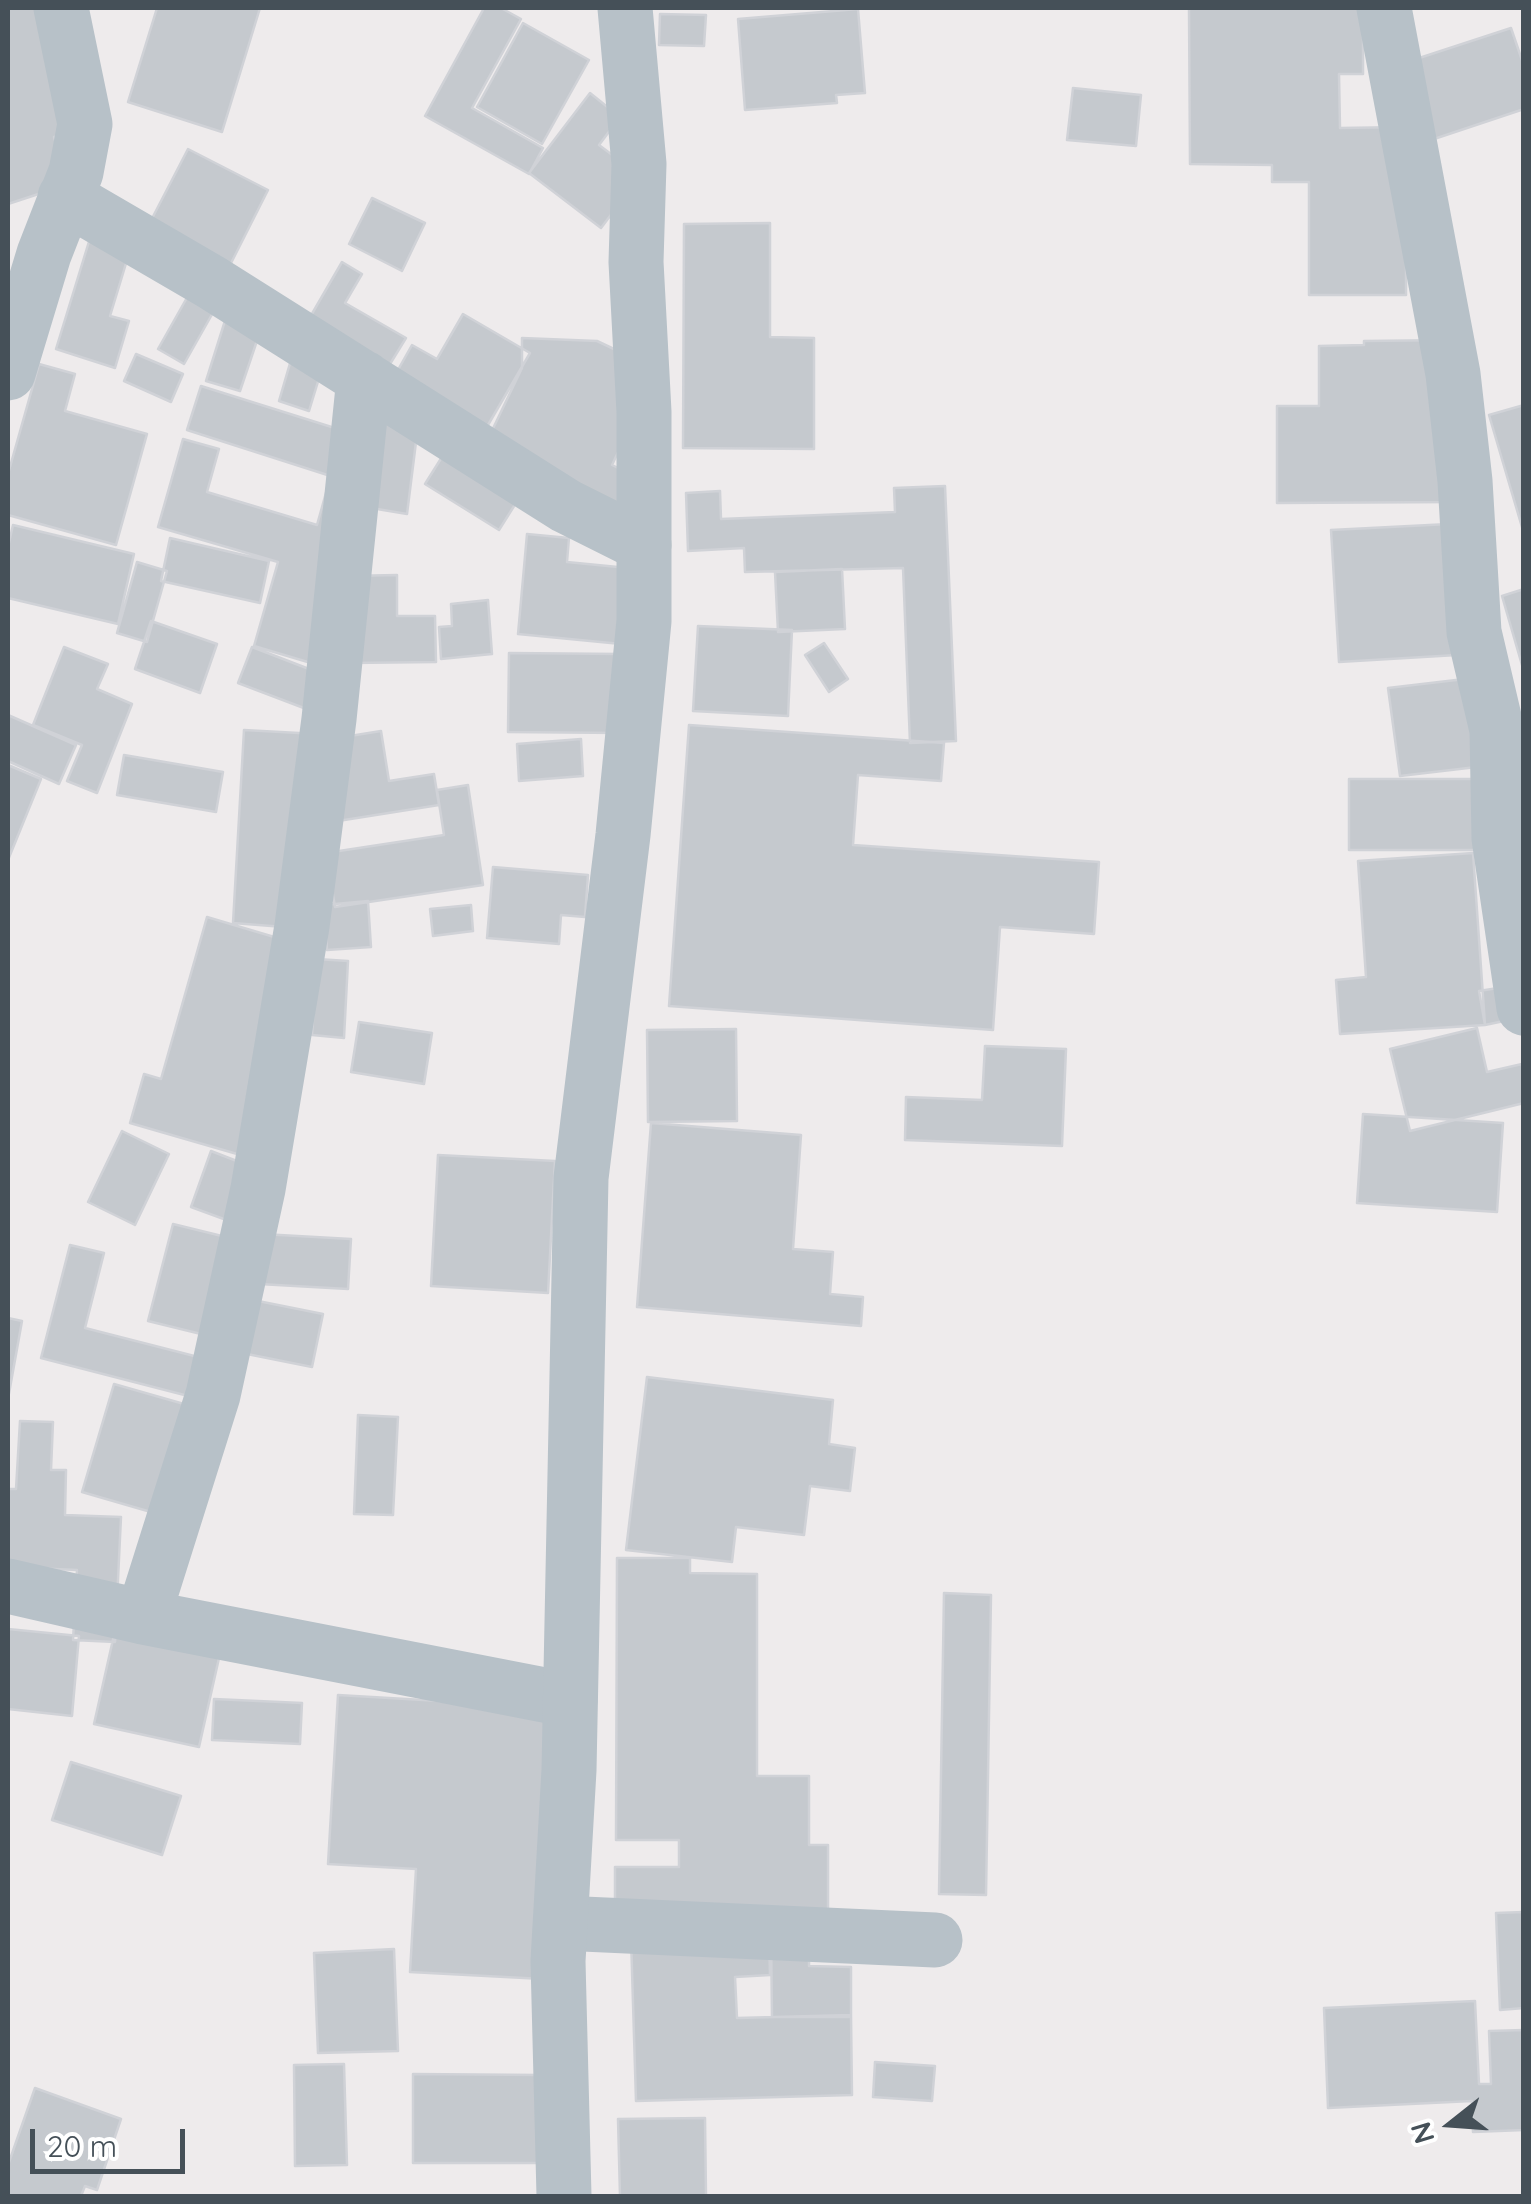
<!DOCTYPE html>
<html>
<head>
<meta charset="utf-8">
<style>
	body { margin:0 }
	#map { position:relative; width:1531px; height:2204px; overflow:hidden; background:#eeebec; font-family:Quicksand,sans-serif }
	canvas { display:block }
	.frame { position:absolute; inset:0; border:10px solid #455058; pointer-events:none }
	.north { position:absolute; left:1401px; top:2074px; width:100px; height:100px; -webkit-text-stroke:8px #fff; paint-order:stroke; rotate:253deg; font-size:28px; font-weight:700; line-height:40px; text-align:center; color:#455058 }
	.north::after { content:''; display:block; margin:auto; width:35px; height:45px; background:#455058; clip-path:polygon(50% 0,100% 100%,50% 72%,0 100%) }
	.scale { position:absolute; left:30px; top:2129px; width:155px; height:45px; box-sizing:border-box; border:5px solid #455058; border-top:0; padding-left:12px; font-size:30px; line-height:35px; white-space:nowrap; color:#455058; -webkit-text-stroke:8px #fff; paint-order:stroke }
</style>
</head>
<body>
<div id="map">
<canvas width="1531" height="2204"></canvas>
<div class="frame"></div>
<div class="north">N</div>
<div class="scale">20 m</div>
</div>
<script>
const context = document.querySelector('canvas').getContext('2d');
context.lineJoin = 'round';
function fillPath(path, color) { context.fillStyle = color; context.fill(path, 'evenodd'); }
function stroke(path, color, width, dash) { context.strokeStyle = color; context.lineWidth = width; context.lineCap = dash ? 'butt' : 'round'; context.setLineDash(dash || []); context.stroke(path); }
const building = new Path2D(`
	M 8,8 L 53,8 L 89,125 L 54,137 L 69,184 L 8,204 Z
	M 157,8 L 260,8 L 222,132 L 128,102 Z
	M 484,8 L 501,8 L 521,19 L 472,108 L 543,148 L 529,174 L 425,116 Z
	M 1189,8 L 1363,8 L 1363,74 L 1339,74 L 1340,128 L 1406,127 L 1406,295 L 1309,295 L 1309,182 L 1272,182 L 1272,165 L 1190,164 Z
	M 858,9 L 865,93 L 836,95 L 837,103 L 745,110 L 738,19 Z
	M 660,14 L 706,15 L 704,46 L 659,45 Z
	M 523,23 L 589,60 L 542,144 L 477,107 Z
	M 1511,28 L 1524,66 L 1524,109 L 1434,139 L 1407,62 Z
	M 1073,88 L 1141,95 L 1136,146 L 1067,140 Z
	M 590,93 L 620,117 L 599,145 L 640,176 L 601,228 L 529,173 Z
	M 188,149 L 268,190 L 226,273 L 145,232 Z
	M 372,198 L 425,223 L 402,271 L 349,244 Z
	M 770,223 L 770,337 L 814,338 L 814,449 L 683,448 L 684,224 Z
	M 91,235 L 131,247 L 110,316 L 129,321 L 115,368 L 56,349 Z
	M 342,262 L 362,274 L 345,303 L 406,338 L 382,377 L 302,331 Z
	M 193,287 L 219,302 L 184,364 L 158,349 Z
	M 229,308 L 264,320 L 240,391 L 206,381 Z
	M 463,314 L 530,353 L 481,437 L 390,384 L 412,345 L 437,359 Z
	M 522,338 L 597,341 L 633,358 L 630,427 L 612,465 L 647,482 L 615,550 L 487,441 L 522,368 Z
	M 1455,340 L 1456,502 L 1277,503 L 1277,406 L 1319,406 L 1319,346 L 1364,345 L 1364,341 Z
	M 293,353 L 324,362 L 309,411 L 279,401 Z
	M 136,354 L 183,374 L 171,402 L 124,381 Z
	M 39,364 L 75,374 L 65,411 L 147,434 L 116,545 L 8,515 L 8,474 Z
	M 201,386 L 357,435 L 343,480 L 187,430 Z
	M 1524,405 L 1524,534 L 1489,415 Z
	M 383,413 L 419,418 L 407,514 L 371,508 Z
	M 183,439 L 219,449 L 207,492 L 317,525 L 329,482 L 311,663 L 254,646 L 278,562 L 158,527 Z
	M 447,449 L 521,495 L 499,530 L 425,484 Z
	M 945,486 L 956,741 L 910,743 L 903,568 L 745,572 L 744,548 L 688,551 L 686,493 L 720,491 L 721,519 L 895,512 L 894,488 Z
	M 1449,524 L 1457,655 L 1339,662 L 1331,530 Z
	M 13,525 L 134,554 L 118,624 L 8,598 L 8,547 Z
	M 527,534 L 569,538 L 567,562 L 628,568 L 621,644 L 518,634 Z
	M 170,538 L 269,561 L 260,603 L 161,581 Z
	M 137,562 L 167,571 L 147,642 L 117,633 Z
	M 842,569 L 845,629 L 778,632 L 775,572 Z
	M 397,575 L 397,616 L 435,616 L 436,662 L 349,663 L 348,576 Z
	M 1524,589 L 1524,672 L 1502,596 Z
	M 488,600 L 492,654 L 441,659 L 439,627 L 452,626 L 451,604 Z
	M 151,621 L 217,644 L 200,693 L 135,669 Z
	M 698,626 L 792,630 L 788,716 L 693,711 Z
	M 824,643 L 848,679 L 829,692 L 805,655 Z
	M 64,647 L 108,664 L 97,689 L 132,704 L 97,793 L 67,781 L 82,745 L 33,725 Z
	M 252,647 L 322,674 L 309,710 L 238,683 Z
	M 509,653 L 621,654 L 621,733 L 508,732 Z
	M 1473,678 L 1485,766 L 1400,776 L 1388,688 Z
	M 8,715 L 76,745 L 59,784 L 8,761 Z
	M 689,725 L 944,743 L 941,781 L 858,775 L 853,845 L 1099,862 L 1094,934 L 1000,927 L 993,1030 L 669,1006 Z
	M 244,730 L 317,734 L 284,927 L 233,923 Z
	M 381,731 L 389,781 L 434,774 L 439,805 L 338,821 L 325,740 Z
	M 581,739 L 583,776 L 519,781 L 517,744 Z
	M 124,755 L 223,772 L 216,812 L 117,795 Z
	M 8,765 L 41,779 L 8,860 Z
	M 1349,779 L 1478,779 L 1478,850 L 1349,850 Z
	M 468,785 L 483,885 L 335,907 L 326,853 L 444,835 L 437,790 Z
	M 1473,853 L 1485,1025 L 1340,1034 L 1336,980 L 1366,977 L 1358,861 Z
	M 493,867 L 588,875 L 585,917 L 561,915 L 559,944 L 487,938 Z
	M 368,901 L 371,947 L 327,950 L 324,905 Z
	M 471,905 L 473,931 L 433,936 L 430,909 Z
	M 207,917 L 291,942 L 244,1156 L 130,1123 L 144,1074 L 161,1079 Z
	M 317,959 L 348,961 L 344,1038 L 312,1035 Z
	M 1498,988 L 1504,1021 L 1485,1025 L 1479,991 Z
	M 359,1022 L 432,1033 L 424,1084 L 351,1072 Z
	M 1477,1028 L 1487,1072 L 1522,1064 L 1524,1103 L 1410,1131 L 1390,1049 Z
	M 736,1029 L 737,1121 L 648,1122 L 647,1030 Z
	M 985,1046 L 1066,1049 L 1062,1146 L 905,1140 L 906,1097 L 982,1100 Z
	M 1363,1114 L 1503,1123 L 1497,1212 L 1357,1203 Z
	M 651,1123 L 801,1135 L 793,1249 L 833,1252 L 830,1294 L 863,1297 L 861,1326 L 637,1307 Z
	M 122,1131 L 169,1154 L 135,1225 L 88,1202 Z
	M 211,1151 L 260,1170 L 240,1225 L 191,1207 Z
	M 438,1155 L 555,1161 L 548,1293 L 431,1286 Z
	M 173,1224 L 226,1237 L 201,1334 L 148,1321 Z
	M 262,1234 L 351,1239 L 348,1289 L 259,1284 Z
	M 70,1245 L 104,1253 L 85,1328 L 206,1359 L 196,1398 L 41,1358 Z
	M 248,1299 L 323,1314 L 312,1367 L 237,1352 Z
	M 8,1318 L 22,1321 L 8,1399 Z
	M 647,1377 L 833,1400 L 829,1444 L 855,1448 L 850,1491 L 810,1486 L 804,1535 L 736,1527 L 732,1562 L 626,1550 Z
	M 114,1384 L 205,1410 L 175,1519 L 82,1492 Z
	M 358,1415 L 398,1417 L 393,1515 L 354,1514 Z
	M 20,1421 L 53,1422 L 51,1470 L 66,1470 L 65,1515 L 121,1517 L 115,1642 L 73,1640 L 77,1570 L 8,1567 L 8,1489 L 16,1489 Z
	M 617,1558 L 690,1558 L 690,1573 L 757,1574 L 757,1776 L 809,1776 L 809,1845 L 828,1845 L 828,1916 L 615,1915 L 615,1867 L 679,1867 L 679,1840 L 616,1840 Z
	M 944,1593 L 991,1595 L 986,1895 L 939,1894 Z
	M 8,1629 L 79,1636 L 72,1716 L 8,1709 Z
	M 114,1635 L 219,1658 L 199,1747 L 94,1724 Z
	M 338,1695 L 559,1708 L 543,1979 L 410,1972 L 416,1869 L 328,1864 Z
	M 214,1699 L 302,1703 L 300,1744 L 212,1740 Z
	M 71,1762 L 181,1796 L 162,1855 L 52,1820 Z
	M 1524,1912 L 1524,2008 L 1500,2010 L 1496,1913 Z
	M 769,1934 L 770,1975 L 735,1977 L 737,2018 L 851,2015 L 852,2095 L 636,2101 L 631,1938 Z
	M 809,1934 L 809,1966 L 851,1967 L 851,2017 L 772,2017 L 771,1935 Z
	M 394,1949 L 398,2051 L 318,2053 L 314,1953 Z
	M 1475,2001 L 1479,2084 L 1491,2084 L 1489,2031 L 1524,2030 L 1524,2130 L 1473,2132 L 1472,2101 L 1328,2108 L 1324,2008 Z
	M 875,2062 L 935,2066 L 932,2101 L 873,2097 Z
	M 344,2064 L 347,2165 L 295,2166 L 294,2065 Z
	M 413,2074 L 540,2075 L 540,2163 L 413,2163 Z
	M 35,2088 L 121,2119 L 97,2190 L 85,2186 L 81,2196 L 8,2196 L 8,2165 Z
	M 705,2118 L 706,2196 L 620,2196 L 618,2119 Z`);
fillPath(building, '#c5c9ce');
stroke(building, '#d0d2d7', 2.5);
stroke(new Path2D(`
	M 1384,8 L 1453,374 L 1465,481 L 1474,632 L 1497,730 L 1499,838 L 1524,1008
	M 65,197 L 211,282 L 566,506 L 644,545
	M 8,373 L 44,254 L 76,172 L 85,124 L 61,8
	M 364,378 L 329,719 L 302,926 L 258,1189 L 213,1395 L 143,1617 L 570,1700
	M 8,1586 L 143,1617
	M 561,1923 L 935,1940`), '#b7c1c8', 55);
stroke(new Path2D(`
	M 564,2196 L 558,1961 L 569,1770 L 581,1178 L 623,835 L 644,621 L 644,412 L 636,262 L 639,164 L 625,8`), '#b7c1c8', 55);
</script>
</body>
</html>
